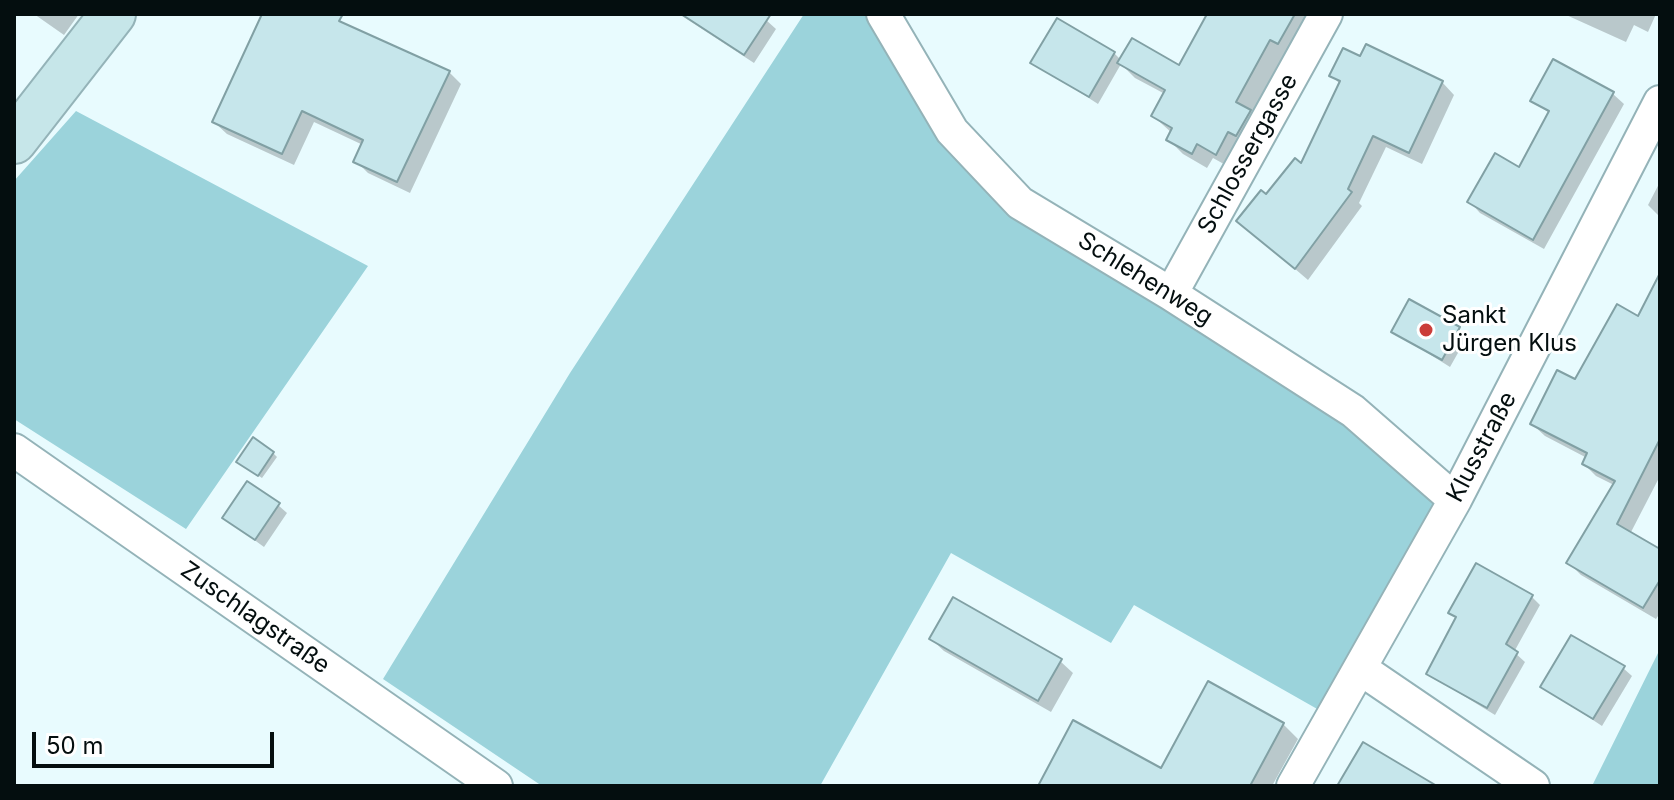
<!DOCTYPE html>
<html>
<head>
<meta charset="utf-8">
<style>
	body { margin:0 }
	#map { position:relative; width:1674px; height:800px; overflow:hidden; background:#e8fbfe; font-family:Inter,sans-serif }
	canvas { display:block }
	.frame { position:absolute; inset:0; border:16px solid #040e0f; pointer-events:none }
	.scale { position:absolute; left:32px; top:732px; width:242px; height:36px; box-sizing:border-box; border:4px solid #040e0f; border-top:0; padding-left:10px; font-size:24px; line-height:28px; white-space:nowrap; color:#040e0f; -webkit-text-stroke:6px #fff; paint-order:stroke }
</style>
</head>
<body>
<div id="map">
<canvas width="1674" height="800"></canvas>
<div class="frame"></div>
<div class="scale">50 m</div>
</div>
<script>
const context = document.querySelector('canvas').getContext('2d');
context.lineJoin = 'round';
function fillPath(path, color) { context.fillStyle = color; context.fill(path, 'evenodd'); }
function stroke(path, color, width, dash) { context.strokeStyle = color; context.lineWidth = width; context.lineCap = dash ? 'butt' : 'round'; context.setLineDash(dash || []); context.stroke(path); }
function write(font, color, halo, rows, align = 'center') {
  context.font = font + ' Inter,sans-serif'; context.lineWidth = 6; context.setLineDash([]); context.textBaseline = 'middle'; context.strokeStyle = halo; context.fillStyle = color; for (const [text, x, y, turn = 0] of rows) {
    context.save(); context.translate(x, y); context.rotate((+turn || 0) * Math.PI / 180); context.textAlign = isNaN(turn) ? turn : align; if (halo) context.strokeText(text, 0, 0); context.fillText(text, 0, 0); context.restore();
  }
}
fillPath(new Path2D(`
	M 804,14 L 870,14 L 946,135 L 1349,419 L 1440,502 L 1319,710 L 1134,605 L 1111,643 L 951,553 L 820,786 L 542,786 L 383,679 L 570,373 Z
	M 76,111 L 368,266 L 186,529 L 14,419 L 14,181 Z
	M 1660,649 L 1660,786 L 1592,786 Z`), '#9bd3db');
fillPath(new Path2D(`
	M 34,14 L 79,14 L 64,35 Z
	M 265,14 L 324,14 L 449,72 L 461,84 L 410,193 L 368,173 L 356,161 L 363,145 L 314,122 L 294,165 L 227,134 L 214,122 Z
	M 679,14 L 767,14 L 766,20 L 776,29 L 754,63 Z
	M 1209,14 L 1318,14 L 1294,58 L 1285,53 L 1252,114 L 1265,127 L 1231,168 L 1213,158 L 1207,168 L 1183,154 L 1168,139 L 1172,133 L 1153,116 L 1165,94 L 1135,78 L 1121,64 L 1098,104 L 1033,62 L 1114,53 L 1121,60 L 1179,68 Z
	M 1564,14 L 1656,14 L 1648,32 L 1634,25 L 1626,42 Z
	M 1361,58 L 1442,82 L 1454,95 L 1422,164 L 1386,147 L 1359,203 L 1362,206 L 1308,280 L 1239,221 L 1302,166 L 1341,85 L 1332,76 Z
	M 1554,61 L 1613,94 L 1624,104 L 1544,249 L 1480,213 L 1470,202 L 1520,170 L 1550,114 L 1533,100 Z
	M 1660,182 L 1660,217 L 1648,205 Z
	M 1660,277 L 1660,476 L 1630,534 L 1660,551 L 1660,613 L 1656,619 L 1581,575 L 1569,563 L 1614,485 L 1596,476 L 1584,464 L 1587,458 L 1545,436 L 1532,424 L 1639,319 Z
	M 1459,329 L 1467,337 L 1450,367 L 1394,332 Z
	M 273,453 L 277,457 L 262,478 L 242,465 Z
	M 278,505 L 287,513 L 264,547 L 224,518 Z
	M 1531,596 L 1540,605 L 1514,652 L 1525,662 L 1495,715 L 1428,674 L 1458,619 L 1451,613 Z
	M 931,639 L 1060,661 L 1073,673 L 1051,712 L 944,651 Z
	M 1623,668 L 1632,676 L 1602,726 L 1543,687 Z
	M 1283,724 L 1298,739 L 1272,786 L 1040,786 L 1161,771 Z`), '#0003');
const building = new Path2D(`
	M 262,14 L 343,14 L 339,21 L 450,71 L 397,182 L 353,162 L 363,140 L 302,111 L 282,154 L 212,122 Z
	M 681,14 L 771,14 L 744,55 Z
	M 1207,14 L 1295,14 L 1278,44 L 1270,40 L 1236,102 L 1251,110 L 1236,136 L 1228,132 L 1216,155 L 1197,144 L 1192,154 L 1166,140 L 1172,128 L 1151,116 L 1165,90 L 1117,63 L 1132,38 L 1179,65 Z
	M 1057,18 L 1115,52 L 1089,97 L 1030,63 Z
	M 1366,44 L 1443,81 L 1409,153 L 1373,136 L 1348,189 L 1352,192 L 1295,269 L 1236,221 L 1261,190 L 1266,194 L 1295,158 L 1301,163 L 1340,81 L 1329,76 L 1343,48 L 1360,56 Z
	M 1553,59 L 1614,92 L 1533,240 L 1467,202 L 1495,153 L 1519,167 L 1549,111 L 1530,101 Z
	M 1660,273 L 1660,439 L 1617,524 L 1660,549 L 1660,580 L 1643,608 L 1566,563 L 1615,481 L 1582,464 L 1587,453 L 1530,424 L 1557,370 L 1575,379 L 1617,304 L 1638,316 Z
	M 1409,299 L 1460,327 L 1442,360 L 1391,332 Z
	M 253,437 L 274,452 L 258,476 L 236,462 Z
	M 247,481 L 280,503 L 255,540 L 222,518 Z
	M 1476,563 L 1533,595 L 1506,644 L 1518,652 L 1487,708 L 1426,674 L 1456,617 L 1448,613 Z
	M 953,597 L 1062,659 L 1038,701 L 929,639 Z
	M 1571,635 L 1625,666 L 1593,719 L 1540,687 Z
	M 1208,681 L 1284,723 L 1250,786 L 1038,786 L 1073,720 L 1161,768 Z
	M 1363,742 L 1437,786 L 1337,786 Z`);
fillPath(building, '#c6e6eb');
stroke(building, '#81a0a4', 2);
const street = new Path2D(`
	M 883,14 L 952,131 L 1020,203 L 1171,294 L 1353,411 L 1455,500
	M 1171,294 L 1326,14
	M 14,450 L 496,786
	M 1361,669 L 1533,786
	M 1293,786 L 1455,500 L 1660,102`);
const secondary = new Path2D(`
	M 14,141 L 113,14`);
stroke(street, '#94b3b8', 36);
stroke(secondary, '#94b3b8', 48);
stroke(street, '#fff', 32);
stroke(secondary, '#c6e6e9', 44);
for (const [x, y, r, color] of [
	[1426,330,8,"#cb3d39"]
]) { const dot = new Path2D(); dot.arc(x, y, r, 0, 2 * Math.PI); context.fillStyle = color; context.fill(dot); stroke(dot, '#fff', 3); }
write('24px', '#040e0f', '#fff', [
	["Schlossergasse",1248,154,-61],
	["Schlehenweg",1145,279,32],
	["Klusstraße",1482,447,-62],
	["Zuschlagstraße",255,618,35]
]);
write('24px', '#040e0f', '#fff', [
	["Sankt",1442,316],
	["Jürgen Klus",1442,344]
], 'left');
</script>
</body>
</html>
